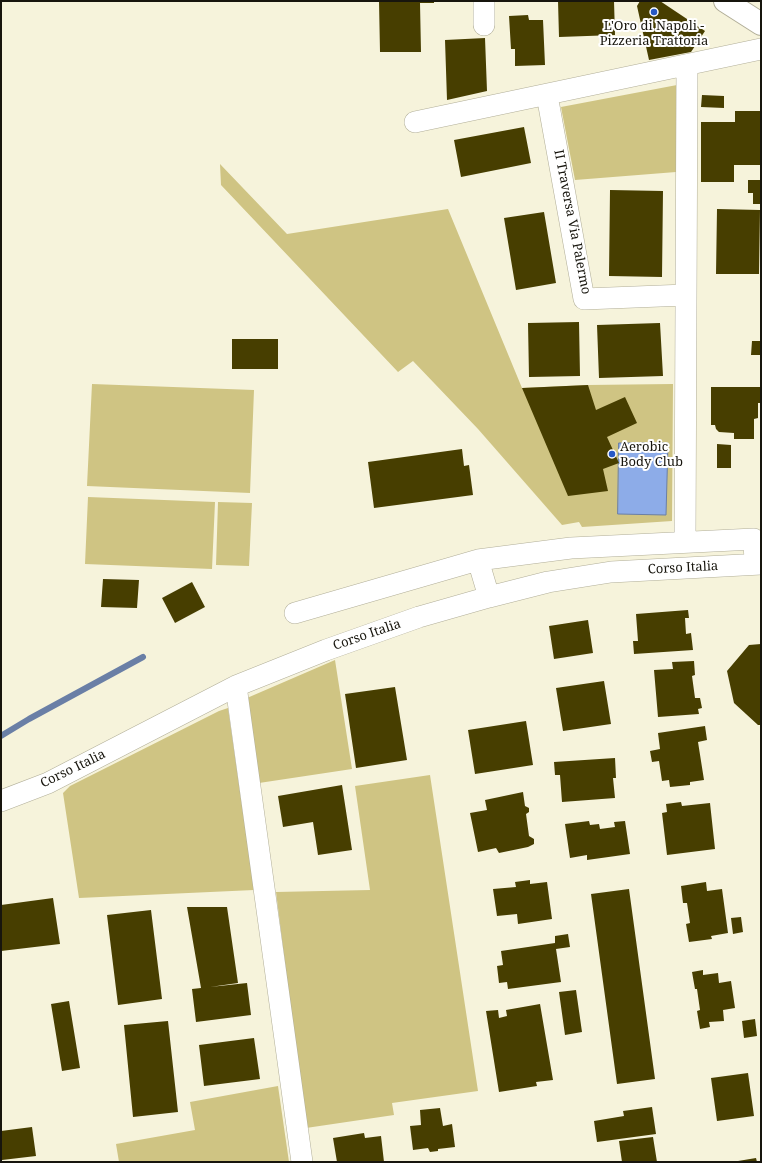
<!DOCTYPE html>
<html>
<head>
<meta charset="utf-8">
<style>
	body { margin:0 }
	#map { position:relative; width:762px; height:1163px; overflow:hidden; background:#f6f3db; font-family:"Noto Serif",serif }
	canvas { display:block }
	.frame { position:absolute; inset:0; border:2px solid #17150d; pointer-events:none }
</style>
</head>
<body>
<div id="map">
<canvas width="762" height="1163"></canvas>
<div class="frame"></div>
</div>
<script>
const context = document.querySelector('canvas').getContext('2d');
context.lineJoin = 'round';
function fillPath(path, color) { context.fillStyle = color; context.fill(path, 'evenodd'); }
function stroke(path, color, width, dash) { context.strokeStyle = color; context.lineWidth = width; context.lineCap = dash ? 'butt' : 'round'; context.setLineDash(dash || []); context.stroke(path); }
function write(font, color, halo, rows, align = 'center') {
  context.font = font + ' "Noto Serif",serif'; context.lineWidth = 4; context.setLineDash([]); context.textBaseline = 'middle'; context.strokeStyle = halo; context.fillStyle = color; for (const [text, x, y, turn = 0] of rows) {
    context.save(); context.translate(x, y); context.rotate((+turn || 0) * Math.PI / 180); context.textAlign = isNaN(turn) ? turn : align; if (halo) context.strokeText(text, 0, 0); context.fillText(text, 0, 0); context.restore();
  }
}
fillPath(new Path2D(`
	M 677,85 L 676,172 L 575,180 L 561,107 Z
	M 220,164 L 287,234 L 448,209 L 522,388 L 588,385 L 673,384 L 672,521 L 582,527 L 579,522 L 562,525 L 478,429 L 413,361 L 398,372 L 221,185 Z
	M 92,384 L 254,390 L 250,493 L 87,486 Z
	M 88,497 L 215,502 L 212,569 L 85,564 Z
	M 218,502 L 252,503 L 249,566 L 216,565 Z
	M 335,660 L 352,769 L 259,783 L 247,698 Z
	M 228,708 L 254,890 L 79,898 L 63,793 L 70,786 L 219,711 Z
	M 430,775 L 478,1091 L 392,1103 L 394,1115 L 306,1128 L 276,892 L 370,890 L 355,786 Z
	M 278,1086 L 289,1162 L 119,1162 L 116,1144 L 195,1130 L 190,1102 Z`), '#cfc483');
const water = new Path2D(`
	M 619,443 L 668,443 L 666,515 L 618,514 Z`);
fillPath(water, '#8dace8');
stroke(water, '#6a7fa6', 1);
stroke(new Path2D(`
	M 1,736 L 29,719 L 143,657`), '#6a7fa6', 6);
fillPath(new Path2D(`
	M 379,1 L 434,1 L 434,3 L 420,3 L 421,52 L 380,52 Z
	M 558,1 L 614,1 L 615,35 L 559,37 Z
	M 640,1 L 660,1 L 705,31 L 691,52 L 649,60 L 637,6 Z
	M 528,15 L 529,20 L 543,20 L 545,65 L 515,66 L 515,49 L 511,49 L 509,16 Z
	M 485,38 L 487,91 L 447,100 L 445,40 Z
	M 702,95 L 724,96 L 724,108 L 701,107 Z
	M 735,111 L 761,111 L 761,165 L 734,165 L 734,182 L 701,182 L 701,122 L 735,122 Z
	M 524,127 L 531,163 L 461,177 L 454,140 Z
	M 748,180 L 761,180 L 761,204 L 753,204 L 753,193 L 748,193 Z
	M 610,190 L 663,191 L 662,277 L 609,276 Z
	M 717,209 L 760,210 L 759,274 L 716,274 Z
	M 544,212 L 556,283 L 516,290 L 504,218 Z
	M 579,322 L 580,376 L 529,377 L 528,323 Z
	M 660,323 L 663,376 L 599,378 L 597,325 Z
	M 232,339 L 278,339 L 278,369 L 232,369 Z
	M 752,341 L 761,341 L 761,355 L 751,355 Z
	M 588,385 L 596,410 L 625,397 L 637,423 L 607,437 L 619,463 L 603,469 L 608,491 L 568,496 L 522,388 Z
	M 711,387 L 761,387 L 761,403 L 758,403 L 758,418 L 754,419 L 754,439 L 734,439 L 734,433 L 719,432 L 716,429 L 715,425 L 711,425 Z
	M 717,444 L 731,445 L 731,468 L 717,468 Z
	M 462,449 L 464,466 L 469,465 L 473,495 L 374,508 L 368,462 Z
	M 103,579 L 139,580 L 137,608 L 101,607 Z
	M 192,582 L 205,607 L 175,623 L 162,598 Z
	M 688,610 L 689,618 L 685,618 L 686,634 L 691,633 L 693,650 L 634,654 L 633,641 L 638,641 L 636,614 Z
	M 588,620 L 593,653 L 554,659 L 549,626 Z
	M 761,644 L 761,725 L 758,725 L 734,703 L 727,671 L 749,645 Z
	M 694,661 L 695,675 L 692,676 L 695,698 L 700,698 L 702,708 L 698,709 L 699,714 L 658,717 L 654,670 L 673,669 L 672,662 Z
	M 604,681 L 611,724 L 563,731 L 556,688 Z
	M 395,687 L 407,760 L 356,768 L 345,694 Z
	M 526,721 L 533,765 L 475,774 L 468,730 Z
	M 705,726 L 707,740 L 698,742 L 704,780 L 690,782 L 690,785 L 670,787 L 669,780 L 662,781 L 659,761 L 652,762 L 650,751 L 660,749 L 658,733 Z
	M 615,758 L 616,778 L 613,778 L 615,798 L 562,802 L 560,775 L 555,775 L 554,762 Z
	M 342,785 L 352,850 L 318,855 L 313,822 L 283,827 L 278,796 Z
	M 523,792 L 525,806 L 529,808 L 529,812 L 526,814 L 529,836 L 534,839 L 534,844 L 528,847 L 499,853 L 496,848 L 478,852 L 470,813 L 487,810 L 485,800 Z
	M 681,802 L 682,806 L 710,803 L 715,849 L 667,855 L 662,813 L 667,812 L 666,804 Z
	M 589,821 L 590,825 L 599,824 L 600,829 L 615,827 L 614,822 L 625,821 L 630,854 L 587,860 L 587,855 L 570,858 L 565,824 Z
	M 530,880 L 530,884 L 547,882 L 552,919 L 518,924 L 517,914 L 497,916 L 493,889 L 516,887 L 515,882 Z
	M 706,882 L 707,891 L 722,889 L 728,933 L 711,936 L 712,939 L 689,942 L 686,924 L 690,923 L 687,903 L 683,903 L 681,886 Z
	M 629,889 L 655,1079 L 617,1084 L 591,894 Z
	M 53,898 L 60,944 L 1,951 L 1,905 Z
	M 187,907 L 227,907 L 238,983 L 210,987 L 247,983 L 251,1015 L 196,1022 L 192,989 L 201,988 Z
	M 151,910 L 162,999 L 118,1005 L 107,915 Z
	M 741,917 L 743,932 L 733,934 L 731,918 Z
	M 568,934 L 570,947 L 556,949 L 561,982 L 508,989 L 507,982 L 499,983 L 497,966 L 503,965 L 501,951 L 555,943 L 555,936 Z
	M 703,970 L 703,975 L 718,973 L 719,983 L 731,981 L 735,1008 L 723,1010 L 724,1021 L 709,1022 L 710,1027 L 700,1029 L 697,1011 L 700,1010 L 697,989 L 695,989 L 692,972 Z
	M 576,990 L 582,1032 L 565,1035 L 559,992 Z
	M 69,1001 L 80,1068 L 62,1071 L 51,1004 Z
	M 540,1004 L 553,1080 L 536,1082 L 537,1086 L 499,1092 L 486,1011 L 498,1010 L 499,1018 L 507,1016 L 506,1010 Z
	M 755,1019 L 757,1036 L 744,1038 L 742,1021 Z
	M 168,1021 L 178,1112 L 133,1117 L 124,1025 Z
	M 254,1038 L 260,1079 L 204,1086 L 199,1045 Z
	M 748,1073 L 754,1116 L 717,1121 L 711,1078 Z
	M 652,1107 L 656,1134 L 597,1142 L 594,1121 L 624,1116 L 623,1111 Z
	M 440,1108 L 443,1126 L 452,1124 L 455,1147 L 438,1149 L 438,1151 L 430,1152 L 428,1148 L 413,1150 L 410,1126 L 421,1125 L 420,1110 Z
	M 32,1127 L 36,1156 L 2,1160 L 1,1131 Z
	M 364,1133 L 365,1138 L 381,1136 L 384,1162 L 337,1162 L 333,1138 Z
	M 653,1137 L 657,1162 L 622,1162 L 619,1141 Z
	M 756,1158 L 757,1162 L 738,1162 L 738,1161 Z`), '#473e00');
const minor = new Path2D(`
	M 484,1 L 484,25
	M 547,95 L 584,299 L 686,295
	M 415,122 L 761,49
	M 685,542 L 687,65
	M 478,560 L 489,597
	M 295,613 L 478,560 L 571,548 L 754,539 L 755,564
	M 236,686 L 302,1162
	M 1,801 L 48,783 L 236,686 L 326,650 L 419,617 L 489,597 L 548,582 L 611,572 L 761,564`);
const major = new Path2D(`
	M 725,1 L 761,24`);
stroke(minor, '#b1ae98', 22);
stroke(major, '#b1ae98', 24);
stroke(minor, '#fff', 21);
stroke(major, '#fff', 22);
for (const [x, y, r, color] of [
	[654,12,4,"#2759c6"],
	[612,454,4,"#2759c6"]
]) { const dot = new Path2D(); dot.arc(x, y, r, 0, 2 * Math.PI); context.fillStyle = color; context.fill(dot); stroke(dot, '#fff', 1.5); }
write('13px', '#17150d', '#fff', [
	["L'Oro di Napoli -",654,26],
	["Pizzeria Trattoria",654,41],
	["Aerobic",620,447,"left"],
	["Body Club",620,462,"left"]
]);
write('13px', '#17150d', '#fff', [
	["II Traversa Via Palermo",572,222,79],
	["Corso Italia",683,568,-3],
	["Corso Italia",367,635,-19],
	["Corso Italia",73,769,-26]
]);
</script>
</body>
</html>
